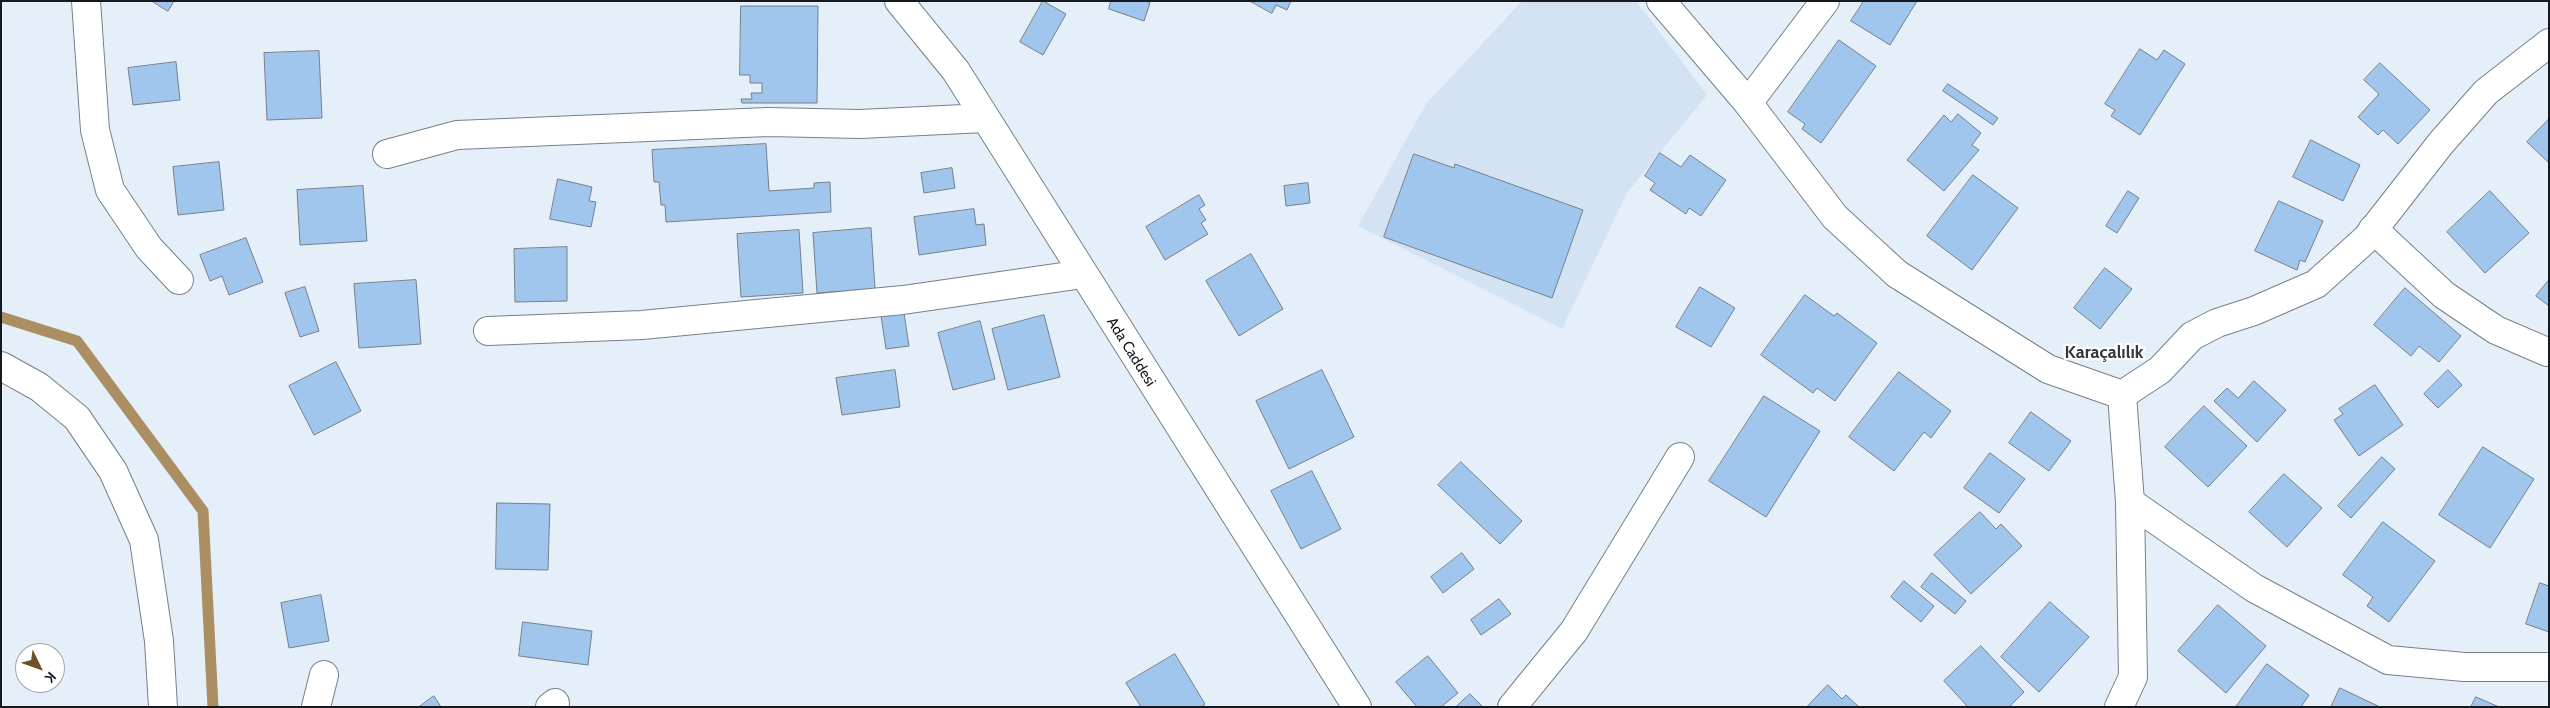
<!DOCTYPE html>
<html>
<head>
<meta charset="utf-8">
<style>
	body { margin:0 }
	#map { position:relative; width:2550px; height:708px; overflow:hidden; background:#e5effa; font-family:Cabin,sans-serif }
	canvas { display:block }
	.frame { position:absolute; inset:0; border:2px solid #16191d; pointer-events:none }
	.north { position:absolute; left:15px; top:643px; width:50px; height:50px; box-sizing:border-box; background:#fff; border:1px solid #a2a3a5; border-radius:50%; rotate:132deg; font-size:14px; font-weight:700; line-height:20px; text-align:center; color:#16191d }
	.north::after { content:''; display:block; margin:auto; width:18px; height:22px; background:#6d5023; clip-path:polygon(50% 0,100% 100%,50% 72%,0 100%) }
</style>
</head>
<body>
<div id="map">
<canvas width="2550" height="708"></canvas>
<div class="frame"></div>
<div class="north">K</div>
</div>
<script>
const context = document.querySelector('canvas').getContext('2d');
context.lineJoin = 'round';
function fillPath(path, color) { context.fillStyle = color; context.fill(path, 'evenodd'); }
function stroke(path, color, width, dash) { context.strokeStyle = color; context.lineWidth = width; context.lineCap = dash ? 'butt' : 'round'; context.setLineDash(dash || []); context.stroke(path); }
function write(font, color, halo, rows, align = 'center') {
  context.font = font + ' Cabin,sans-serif'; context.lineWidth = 4.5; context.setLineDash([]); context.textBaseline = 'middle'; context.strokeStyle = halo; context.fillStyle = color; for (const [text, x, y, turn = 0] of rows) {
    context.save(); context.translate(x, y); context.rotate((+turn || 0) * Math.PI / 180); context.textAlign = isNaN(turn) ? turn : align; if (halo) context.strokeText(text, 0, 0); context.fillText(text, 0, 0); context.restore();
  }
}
fillPath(new Path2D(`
	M 1522,1 L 1636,1 L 1707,95 L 1627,193 L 1562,329 L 1358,226 L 1426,104 Z`), '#d3e3f4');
stroke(new Path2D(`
	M 1,317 L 77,341 L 203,511 L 213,707`), '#ac8e63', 11);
const building = new Path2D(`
	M 152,1 L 174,1 L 168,11 Z
	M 1043,1 L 1066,14 L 1043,55 L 1020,42 Z
	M 1111,1 L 1146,1 L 1150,3 L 1144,21 L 1109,9 Z
	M 1250,1 L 1291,1 L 1287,10 L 1276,5 L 1272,13 Z
	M 1864,1 L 1917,1 L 1890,45 L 1851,21 Z
	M 741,6 L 818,6 L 817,103 L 742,103 L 741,99 L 752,99 L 751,93 L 762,93 L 762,83 L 750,83 L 750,75 L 740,75 Z
	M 1839,40 L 1876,66 L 1821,143 L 1802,129 L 1805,124 L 1788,112 Z
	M 2140,49 L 2157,60 L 2164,50 L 2185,64 L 2140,135 L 2111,116 L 2115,110 L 2105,104 Z
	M 319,51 L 322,118 L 267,120 L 264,53 Z
	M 176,62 L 180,100 L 133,105 L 128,68 Z
	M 2380,63 L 2430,110 L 2398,144 L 2383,130 L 2378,135 L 2358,117 L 2379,94 L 2364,80 Z
	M 1948,84 L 1998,118 L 1993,125 L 1943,91 Z
	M 1958,114 L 1981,133 L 1972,145 L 1979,150 L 1944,191 L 1907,160 L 1944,115 L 1951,122 Z
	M 2549,119 L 2549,163 L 2527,142 Z
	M 2311,140 L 2360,165 L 2343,201 L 2293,177 Z
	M 766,144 L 769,191 L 814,188 L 814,183 L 830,182 L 831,212 L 666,222 L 665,205 L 661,205 L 659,182 L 654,182 L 652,150 Z
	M 1660,153 L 1681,167 L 1690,155 L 1726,180 L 1701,216 L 1689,208 L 1686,214 L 1650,190 L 1655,183 L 1645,176 Z
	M 1414,154 L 1454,168 L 1455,164 L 1583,210 L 1552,298 L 1384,237 Z
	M 219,162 L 224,210 L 178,215 L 173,167 Z
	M 952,168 L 955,188 L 924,193 L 921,173 Z
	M 1973,175 L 2018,208 L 1972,270 L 1927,236 Z
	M 558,179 L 592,187 L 589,201 L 596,202 L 591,227 L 550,219 Z
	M 1308,183 L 1310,203 L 1286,206 L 1284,186 Z
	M 363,186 L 367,241 L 300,245 L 297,190 Z
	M 2128,191 L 2139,198 L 2117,233 L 2106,226 Z
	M 2490,191 L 2529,233 L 2485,273 L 2447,232 Z
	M 1199,195 L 1205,205 L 1199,209 L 1206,220 L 1201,223 L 1208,234 L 1165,260 L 1146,227 Z
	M 2279,201 L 2323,221 L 2305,262 L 2300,260 L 2297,270 L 2255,251 Z
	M 974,209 L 976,225 L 984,224 L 986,245 L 919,255 L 914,217 Z
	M 871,228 L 875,289 L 817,293 L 813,233 Z
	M 799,230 L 803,293 L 741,297 L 737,234 Z
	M 246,238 L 263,282 L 229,295 L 222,276 L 210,281 L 200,255 Z
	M 567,247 L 567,301 L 515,302 L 514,249 Z
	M 1251,254 L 1283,309 L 1239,336 L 1206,281 Z
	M 2105,268 L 2132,289 L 2100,329 L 2074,308 Z
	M 416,280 L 421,344 L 359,348 L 354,284 Z
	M 2549,280 L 2549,306 L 2536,296 Z
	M 305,287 L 319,331 L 300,337 L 285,293 Z
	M 1700,287 L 1735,308 L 1711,347 L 1676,327 Z
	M 2405,288 L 2461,336 L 2439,362 L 2419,346 L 2411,356 L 2374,325 Z
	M 1805,295 L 1834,316 L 1837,313 L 1877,343 L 1835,401 L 1817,388 L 1813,393 L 1761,355 Z
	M 904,313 L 909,346 L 886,349 L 881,316 Z
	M 1044,315 L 1060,377 L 1008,390 L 992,329 Z
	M 980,321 L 995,379 L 953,390 L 938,333 Z
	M 336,362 L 361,411 L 314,435 L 289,386 Z
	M 895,370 L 900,407 L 842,415 L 836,378 Z
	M 1322,370 L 1354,437 L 1289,469 L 1256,401 Z
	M 2448,370 L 2462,385 L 2438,408 L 2424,394 Z
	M 1899,372 L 1951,411 L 1931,438 L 1924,432 L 1894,471 L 1849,437 Z
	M 2254,381 L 2286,410 L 2257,442 L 2214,401 L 2227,388 L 2238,398 Z
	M 2375,385 L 2403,425 L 2359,456 L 2334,420 L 2343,414 L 2339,409 Z
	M 1764,396 L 1820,431 L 1766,517 L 1709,481 Z
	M 2204,406 L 2247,446 L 2208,487 L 2165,447 Z
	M 2031,412 L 2071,441 L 2049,471 L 2009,443 Z
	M 2483,447 L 2534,479 L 2490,548 L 2439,515 Z
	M 1990,453 L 2025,479 L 1999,513 L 1964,488 Z
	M 2382,457 L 2395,469 L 2351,518 L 2338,506 Z
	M 1461,462 L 1522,521 L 1500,544 L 1438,485 Z
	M 1312,471 L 1341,529 L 1301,549 L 1271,491 Z
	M 2284,474 L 2322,508 L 2287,547 L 2249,512 Z
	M 497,503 L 550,504 L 548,570 L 496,569 Z
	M 1980,512 L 1996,529 L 2001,524 L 2022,546 L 1971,594 L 1934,555 Z
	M 2383,522 L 2435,561 L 2389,622 L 2367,606 L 2373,597 L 2343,575 Z
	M 1462,553 L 1474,569 L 1443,593 L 1431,577 Z
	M 1932,573 L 1966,601 L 1955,614 L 1921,587 Z
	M 1904,581 L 1934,606 L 1921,622 L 1891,597 Z
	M 2540,583 L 2549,586 L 2549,632 L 2526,624 Z
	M 321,595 L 329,641 L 289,648 L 281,603 Z
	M 1499,599 L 1511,614 L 1481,635 L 1471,620 Z
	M 2050,602 L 2089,637 L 2039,692 L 2001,657 Z
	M 2218,605 L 2266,646 L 2226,693 L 2178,651 Z
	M 523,622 L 592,631 L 588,665 L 519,656 Z
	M 1981,646 L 2024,692 L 2009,707 L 1968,707 L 1944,681 Z
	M 1175,654 L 1205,704 L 1201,707 L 1141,707 L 1126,683 Z
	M 1428,656 L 1458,693 L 1441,707 L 1417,707 L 1396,682 Z
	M 2267,664 L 2309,695 L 2301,707 L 2236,707 Z
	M 1828,685 L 1842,699 L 1846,695 L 1859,707 L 1807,707 Z
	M 2340,688 L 2380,707 L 2331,707 Z
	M 1470,694 L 1483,707 L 1456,707 Z
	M 434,696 L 441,707 L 419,707 Z
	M 2476,697 L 2499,707 L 2471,707 Z`);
fillPath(building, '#a0c6ed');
stroke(building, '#767f89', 1);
const street = new Path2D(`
	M 86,1 L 95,130 L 110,190 L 149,248 L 179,280
	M 1748,103 L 1825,1
	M 387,154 L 457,135 L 768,122 L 860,124 L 985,118
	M 2373,229 L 2444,295 L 2496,330 L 2547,352
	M 488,331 L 642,325 L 903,300 L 1083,274
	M 1,366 L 39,387 L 77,418 L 113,471 L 144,540 L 159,641 L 163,707
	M 2130,502 L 2254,588 L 2388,660 L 2464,667 L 2549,667
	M 316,707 L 324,675
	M 550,707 L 555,703
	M 1512,707 L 1574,631 L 1680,457
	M 2119,707 L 2133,677 L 2130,502 L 2122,395`);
const secondary = new Path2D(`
	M 899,1 L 956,71 L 1357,707
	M 1661,1 L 1748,103 L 1835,217 L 1897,274 L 2048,369 L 2122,395 L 2160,370 L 2192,336 L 2217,323 L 2254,311 L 2316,284 L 2366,239 L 2441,143 L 2486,92 L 2549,43`);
stroke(street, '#768089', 30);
stroke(secondary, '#768089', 30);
stroke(street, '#fff', 28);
stroke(secondary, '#fff', 28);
write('15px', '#16191d', '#fff', [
	["Ada Caddesi",1131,352,58]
]);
write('bold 18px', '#313942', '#fff', [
	["Karaçalılık",2104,353]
]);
</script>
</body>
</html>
